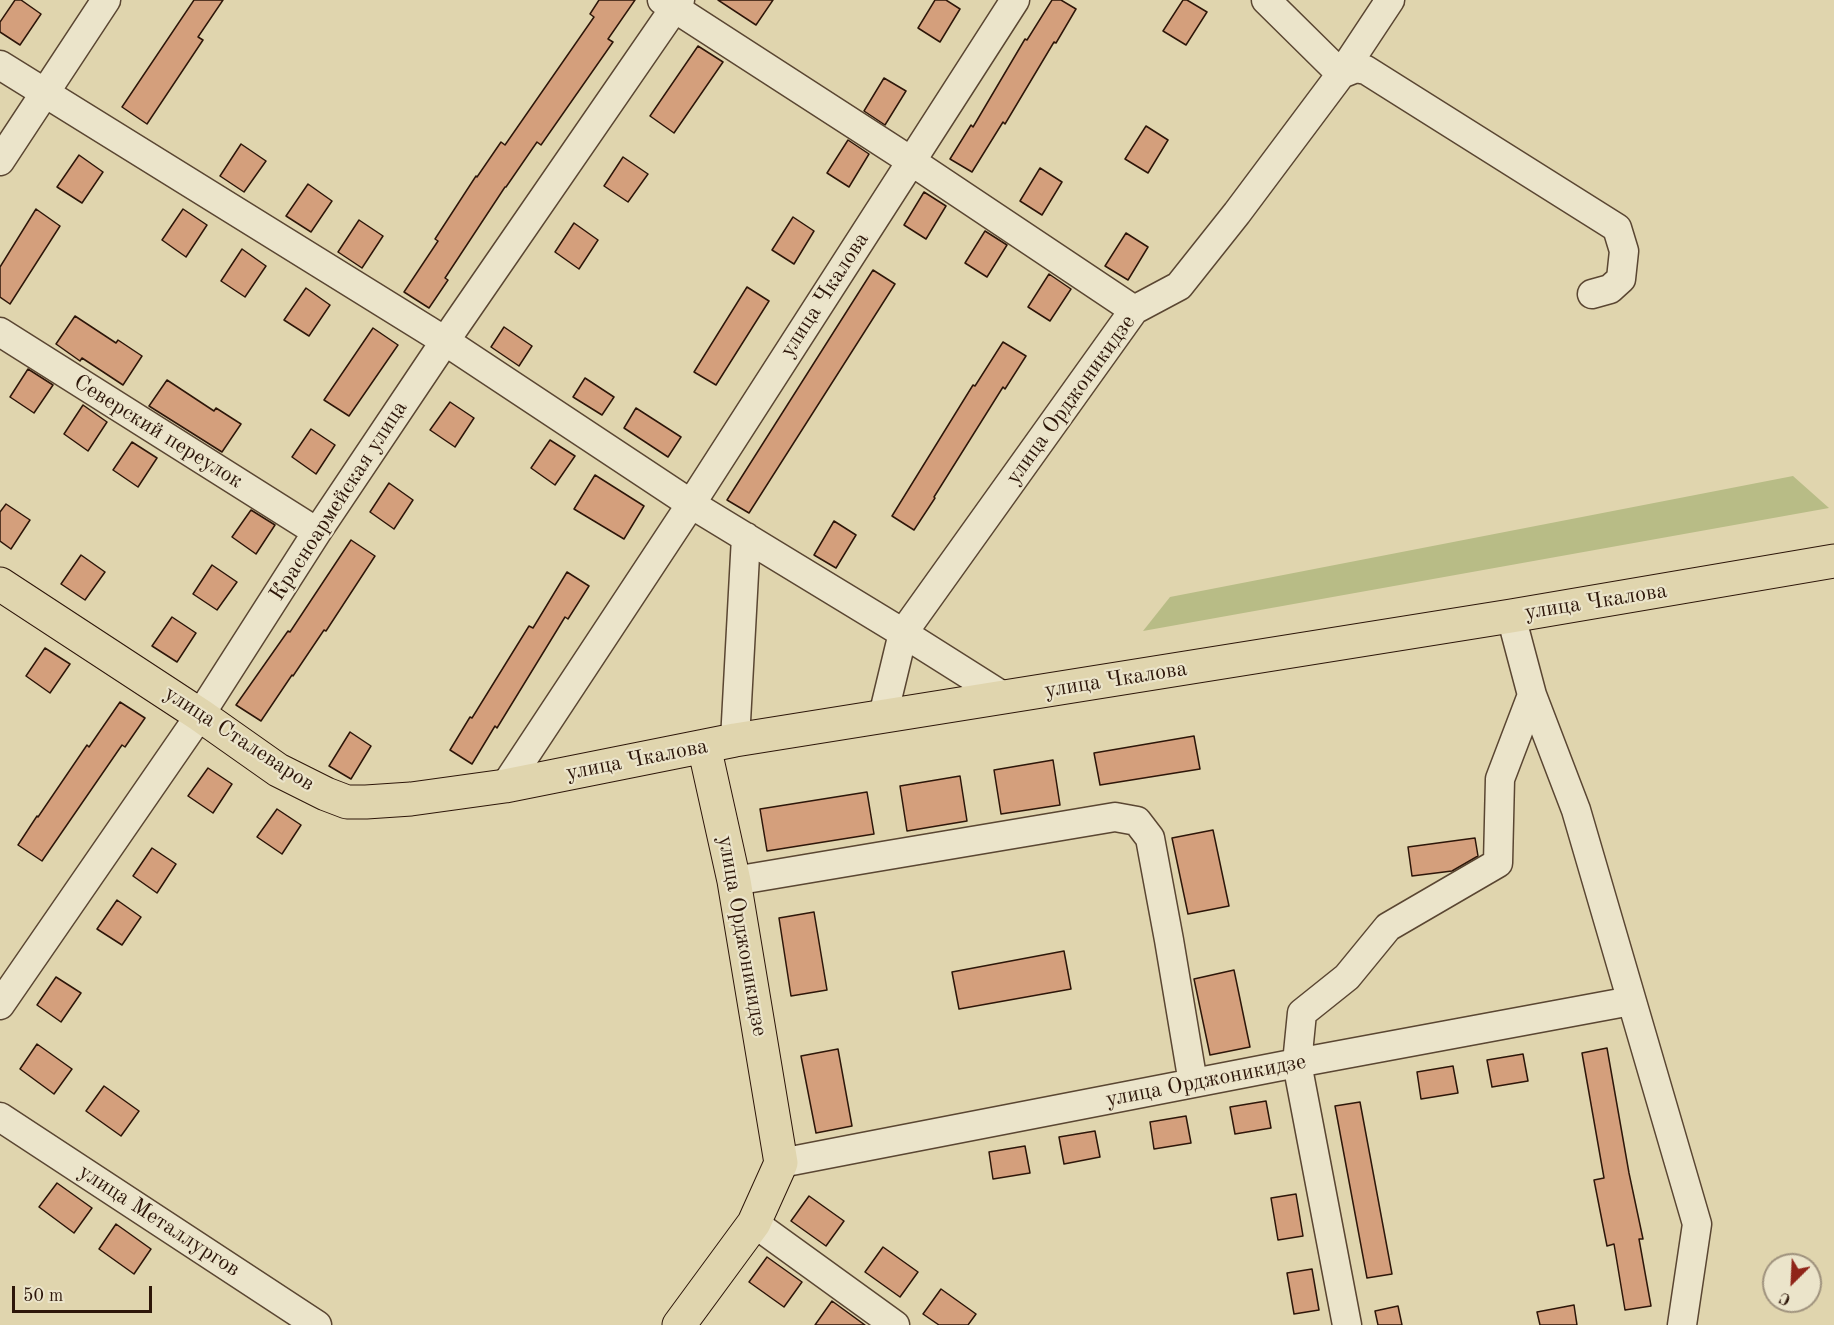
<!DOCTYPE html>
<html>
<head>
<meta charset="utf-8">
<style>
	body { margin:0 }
	#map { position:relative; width:1834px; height:1325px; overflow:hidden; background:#e0d5ae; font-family:"Old Standard TT",serif }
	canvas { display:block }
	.north { position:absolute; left:1762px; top:1253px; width:60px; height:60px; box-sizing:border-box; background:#ebe4ca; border:2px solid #9f927d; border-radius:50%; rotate:204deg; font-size:16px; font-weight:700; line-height:24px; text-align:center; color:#2d1609 }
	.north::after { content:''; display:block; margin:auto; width:21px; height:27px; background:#8f2418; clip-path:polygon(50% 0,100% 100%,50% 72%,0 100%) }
	.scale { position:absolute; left:12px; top:1286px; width:140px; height:27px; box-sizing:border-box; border:3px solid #2d1609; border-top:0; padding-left:8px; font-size:18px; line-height:21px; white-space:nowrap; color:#2d1609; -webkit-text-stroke:4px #ebe4ca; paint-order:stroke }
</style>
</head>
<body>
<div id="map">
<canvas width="1834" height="1325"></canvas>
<div class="north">С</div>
<div class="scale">50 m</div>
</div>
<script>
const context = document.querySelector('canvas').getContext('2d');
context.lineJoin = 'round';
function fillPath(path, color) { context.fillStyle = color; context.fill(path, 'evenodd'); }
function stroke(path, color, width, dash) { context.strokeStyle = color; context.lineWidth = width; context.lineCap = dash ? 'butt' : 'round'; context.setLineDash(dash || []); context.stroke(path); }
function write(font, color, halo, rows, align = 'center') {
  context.font = font + ' "Old Standard TT",serif'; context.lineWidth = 4.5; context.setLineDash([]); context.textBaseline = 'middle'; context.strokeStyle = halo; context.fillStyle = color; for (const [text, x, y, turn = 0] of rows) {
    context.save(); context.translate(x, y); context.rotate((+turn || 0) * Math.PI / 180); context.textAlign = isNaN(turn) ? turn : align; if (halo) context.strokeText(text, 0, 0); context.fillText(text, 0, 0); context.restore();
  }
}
fillPath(new Path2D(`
	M 1793,476 L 1829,508 L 1143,631 L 1170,597 Z`), '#b8bc86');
const building = new Path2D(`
	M 15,0 L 21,0 L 41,14 L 20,45 L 0,32 L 0,22 Z
	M 194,0 L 223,0 L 198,37 L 203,40 L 147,124 L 122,107 Z
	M 599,0 L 635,0 L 608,39 L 613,42 L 541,145 L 537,142 L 506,187 L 505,187 L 445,278 L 448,280 L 429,308 L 404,292 L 438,241 L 435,239 L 476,176 L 477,177 L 501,142 L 505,145 L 594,17 L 590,14 Z
	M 718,0 L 773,0 L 756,25 Z
	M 935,0 L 946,0 L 960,9 L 940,42 L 918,28 Z
	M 1052,0 L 1061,0 L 1076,9 L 1056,43 L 1054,42 L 1005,124 L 1003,122 L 972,172 L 950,159 L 971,125 L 973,127 L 1025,39 L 1027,40 Z
	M 1183,0 L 1187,0 L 1207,12 L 1186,45 L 1163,31 Z
	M 698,46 L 723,62 L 674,133 L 650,116 Z
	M 884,78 L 906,91 L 885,125 L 864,111 Z
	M 1146,126 L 1168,140 L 1148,173 L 1125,159 Z
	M 848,140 L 869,154 L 849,187 L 827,173 Z
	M 241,144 L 266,161 L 244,192 L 220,176 Z
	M 79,155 L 103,172 L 82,203 L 57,187 Z
	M 623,157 L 648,174 L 628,202 L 604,186 Z
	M 1040,168 L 1062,182 L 1042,215 L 1020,201 Z
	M 308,184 L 332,201 L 311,232 L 286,216 Z
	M 924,192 L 946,206 L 926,239 L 904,225 Z
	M 36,209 L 60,226 L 10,304 L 0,297 L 0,267 Z
	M 183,209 L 207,225 L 186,257 L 162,240 Z
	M 793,217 L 814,231 L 794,264 L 772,250 Z
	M 359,220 L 383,236 L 362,268 L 338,252 Z
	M 574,223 L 598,240 L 579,269 L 555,252 Z
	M 985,231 L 1007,245 L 987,277 L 965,263 Z
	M 1126,233 L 1148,247 L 1128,280 L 1105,266 Z
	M 242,249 L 266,266 L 245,297 L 221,281 Z
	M 873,270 L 895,284 L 749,513 L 727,500 Z
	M 1049,274 L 1071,289 L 1050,321 L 1028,307 Z
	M 747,287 L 769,301 L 716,385 L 694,372 Z
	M 306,288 L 330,305 L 309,336 L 284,320 Z
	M 75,316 L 116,343 L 118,340 L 142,356 L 123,385 L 82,358 L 80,361 L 56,344 Z
	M 504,327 L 532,346 L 519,366 L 491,347 Z
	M 373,328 L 398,345 L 349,416 L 324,400 Z
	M 1003,342 L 1026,356 L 1005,389 L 1003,387 L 934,497 L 935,498 L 914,530 L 892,516 L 973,385 L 975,386 Z
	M 28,369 L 53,385 L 34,413 L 10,397 Z
	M 585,378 L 614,397 L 602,415 L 573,397 Z
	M 167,380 L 214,411 L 216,408 L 241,424 L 222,452 L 149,406 Z
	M 450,402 L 474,418 L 455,447 L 430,430 Z
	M 83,405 L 107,422 L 88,451 L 64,434 Z
	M 636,408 L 681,437 L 668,457 L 624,428 Z
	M 311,429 L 335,445 L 316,474 L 292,457 Z
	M 550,440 L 575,456 L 555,485 L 531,468 Z
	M 132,442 L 157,458 L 138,487 L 113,470 Z
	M 595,475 L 644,506 L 624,539 L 574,509 Z
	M 389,483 L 413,500 L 394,529 L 370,512 Z
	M 6,504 L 30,520 L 11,549 L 0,541 L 0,512 Z
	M 251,510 L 275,525 L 256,554 L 232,537 Z
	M 834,521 L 856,535 L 836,568 L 814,555 Z
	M 351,540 L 375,556 L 326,631 L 324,630 L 293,676 L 292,675 L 261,721 L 236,705 L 288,631 L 290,632 Z
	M 81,555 L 105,572 L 85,600 L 61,584 Z
	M 212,565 L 237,582 L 217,610 L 193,594 Z
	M 567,572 L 589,586 L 568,619 L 565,617 L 497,728 L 495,726 L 472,764 L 450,750 L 470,717 L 472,718 L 529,626 L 533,628 Z
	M 172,617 L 196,633 L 177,662 L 152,646 Z
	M 45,648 L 70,664 L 50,693 L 26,676 Z
	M 120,702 L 145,718 L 125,747 L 122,745 L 42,861 L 18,845 L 37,816 L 38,817 L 87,745 L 89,747 Z
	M 350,732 L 371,746 L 351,779 L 329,766 Z
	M 1194,736 L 1200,769 L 1100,785 L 1094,753 Z
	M 1053,760 L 1060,805 L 1001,814 L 994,770 Z
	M 208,768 L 232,784 L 213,813 L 188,796 Z
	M 960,776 L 967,821 L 907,831 L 900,786 Z
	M 867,792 L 874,834 L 767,851 L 760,809 Z
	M 277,809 L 301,825 L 282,854 L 257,837 Z
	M 1213,830 L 1229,906 L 1188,914 L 1172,838 Z
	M 1475,838 L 1478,856 L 1452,871 L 1412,876 L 1408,847 Z
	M 152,848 L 176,864 L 157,893 L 133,876 Z
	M 117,900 L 141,917 L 122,945 L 97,929 Z
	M 814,912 L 827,990 L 791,996 L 779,918 Z
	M 1064,951 L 1071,989 L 959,1009 L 952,972 Z
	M 1234,970 L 1250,1047 L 1210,1055 L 1194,979 Z
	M 56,977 L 81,993 L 61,1022 L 37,1005 Z
	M 37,1044 L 72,1069 L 54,1094 L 20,1069 Z
	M 1607,1048 L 1629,1173 L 1643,1239 L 1639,1239 L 1651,1306 L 1625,1310 L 1614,1244 L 1607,1246 L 1594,1180 L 1604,1178 L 1582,1053 Z
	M 838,1049 L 852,1126 L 816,1133 L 801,1056 Z
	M 1523,1054 L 1528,1081 L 1492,1087 L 1487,1060 Z
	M 1453,1066 L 1458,1093 L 1421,1099 L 1417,1072 Z
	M 104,1086 L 139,1111 L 121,1136 L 86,1111 Z
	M 1266,1101 L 1271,1128 L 1235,1134 L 1230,1107 Z
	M 1360,1102 L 1392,1274 L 1367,1278 L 1335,1106 Z
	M 1186,1116 L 1191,1143 L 1154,1149 L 1150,1122 Z
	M 1095,1131 L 1100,1157 L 1064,1164 L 1059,1137 Z
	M 1025,1146 L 1030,1173 L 993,1179 L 989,1152 Z
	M 57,1183 L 92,1208 L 74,1233 L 39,1207 Z
	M 1296,1194 L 1303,1236 L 1278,1240 L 1271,1198 Z
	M 809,1196 L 844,1221 L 826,1246 L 791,1221 Z
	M 116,1224 L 151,1249 L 134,1274 L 99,1249 Z
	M 883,1247 L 918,1272 L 900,1297 L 865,1272 Z
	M 767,1257 L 802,1282 L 784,1307 L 749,1282 Z
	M 1312,1269 L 1319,1310 L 1294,1314 L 1287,1273 Z
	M 941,1289 L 976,1314 L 968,1325 L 939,1325 L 923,1314 Z
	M 832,1301 L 865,1325 L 815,1325 Z
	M 1574,1305 L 1577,1325 L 1540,1325 L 1537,1312 Z
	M 1398,1306 L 1402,1325 L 1378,1325 L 1375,1311 Z`);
fillPath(building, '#d49f7c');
stroke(building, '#2d1609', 1.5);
const minor = new Path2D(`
	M 662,0 L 911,161 L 1134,310
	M 1266,0 L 1341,74 L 1356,68 L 1366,70 L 1617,228 L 1624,251 L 1621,279 L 1610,289 L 1592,294
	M 0,65 L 445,341 L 691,504 L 903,633 L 1006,698
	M 0,161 L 106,0
	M 0,332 L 317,532
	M 1511,616 L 1532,695 L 1576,810 L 1697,1224 L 1682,1325
	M 883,716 L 903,633 L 1134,310 L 1179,286 L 1237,213 L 1341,74 L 1390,0
	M 735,740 L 746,537
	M 505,786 L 691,504 L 1015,0
	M 734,881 L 1115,817 L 1137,821 L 1150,838 L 1169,940 L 1193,1083
	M 0,1005 L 200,715 L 317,532 L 445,341 L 680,0
	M 0,1117 L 317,1325
	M 781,1163 L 1297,1063 L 1631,1001
	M 754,1223 L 895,1325
	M 1347,1325 L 1297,1063 L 1302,1013 L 1347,977 L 1388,927 L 1498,863 L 1500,779 L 1532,695`);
const major = new Path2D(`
	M 0,584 L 200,715 L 278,770 L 326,794 L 347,802 L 366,802 L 411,799 L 505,786 L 735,740 L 1511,616 L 1834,561
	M 679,1325 L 754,1223 L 781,1163 L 734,881 L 704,746`);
stroke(minor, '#5a4632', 31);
stroke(major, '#2d1609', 35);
stroke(minor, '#ebe4ca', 28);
stroke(major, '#e0d5ae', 33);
write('22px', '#2d1609', '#ebe4ca', [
	["улица Чкалова",825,295,-57],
	["улица Орджоникидзе",1071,400,-54],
	["Северский переулок",158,432,32],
	["Красноармейская улица",339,501,-57],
	["улица Чкалова",1596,602,-9],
	["улица Чкалова",1116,680,-9],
	["улица Сталеваров",239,739,33],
	["улица Чкалова",637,760,-11],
	["улица Орджоникидзе",742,936,80],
	["улица Орджоникидзе",1206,1081,-11],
	["улица Металлургов",159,1221,33]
]);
</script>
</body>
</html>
